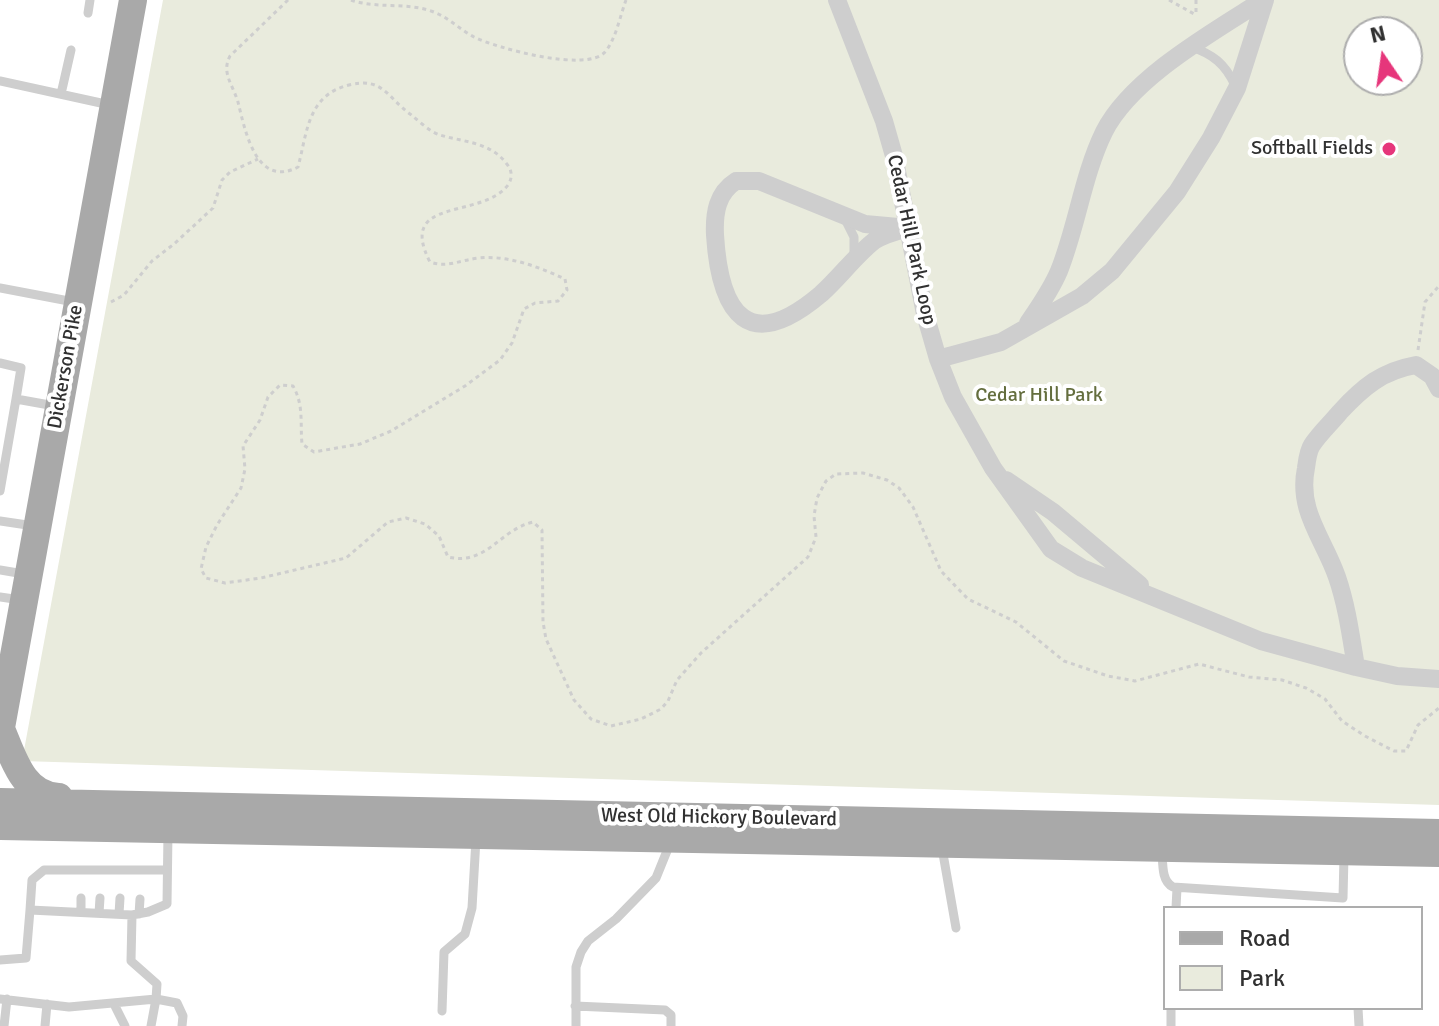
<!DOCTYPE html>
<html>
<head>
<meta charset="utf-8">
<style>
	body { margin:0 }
	#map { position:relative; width:1439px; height:1026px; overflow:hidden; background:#fff; font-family:Signika,sans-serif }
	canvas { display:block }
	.legend { position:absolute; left:1163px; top:906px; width:260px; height:104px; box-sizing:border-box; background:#fff; border:2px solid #adadad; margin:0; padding:10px 14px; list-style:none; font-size:24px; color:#313131 }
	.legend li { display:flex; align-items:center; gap:16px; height:40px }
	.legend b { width:40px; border:2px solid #adadad }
	.north { position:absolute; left:1343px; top:16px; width:80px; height:80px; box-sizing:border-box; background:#fff; border:2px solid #adadad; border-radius:50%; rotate:347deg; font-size:22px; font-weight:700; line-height:32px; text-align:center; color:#313131 }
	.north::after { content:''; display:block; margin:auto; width:28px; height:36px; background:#e6367b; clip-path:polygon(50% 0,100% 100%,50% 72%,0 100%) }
</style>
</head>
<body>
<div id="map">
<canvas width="1439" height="1026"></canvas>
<ul class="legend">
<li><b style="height:10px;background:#a9a9a9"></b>Road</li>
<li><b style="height:22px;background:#e9ebdd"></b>Park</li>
</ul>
<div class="north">N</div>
</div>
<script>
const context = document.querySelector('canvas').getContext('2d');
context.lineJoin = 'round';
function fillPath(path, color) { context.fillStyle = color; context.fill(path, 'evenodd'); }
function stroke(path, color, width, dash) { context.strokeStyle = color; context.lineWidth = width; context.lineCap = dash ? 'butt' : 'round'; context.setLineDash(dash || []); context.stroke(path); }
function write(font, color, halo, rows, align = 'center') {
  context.font = font + ' Signika,sans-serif'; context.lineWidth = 8; context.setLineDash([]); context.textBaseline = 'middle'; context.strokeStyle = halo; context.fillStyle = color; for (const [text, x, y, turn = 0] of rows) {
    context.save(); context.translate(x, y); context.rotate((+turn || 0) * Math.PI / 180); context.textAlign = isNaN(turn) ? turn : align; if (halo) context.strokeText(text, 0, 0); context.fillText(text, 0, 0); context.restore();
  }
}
fillPath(new Path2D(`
	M 163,0 L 1439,0 L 1439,805 L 22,761 ZM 1359,32 L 1407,32 L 1407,80 L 1359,80 Z`), '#e9ebdd');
stroke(new Path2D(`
	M 288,0 L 230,56 C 221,73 233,85 238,102 C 245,130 256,189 298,167 C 307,134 307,95 349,85 C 383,77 386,96 410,114 C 419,121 430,132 440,135 C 463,142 490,142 506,163 C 512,170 513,177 508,185 C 481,220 396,196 430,262 C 448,268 460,260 479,258 C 508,255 539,267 565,279 L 567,290 L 558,301 L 535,303 L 524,309 L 512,343 L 500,360 L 465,386 L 391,431 L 360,444 L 314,452 L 302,444 C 300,423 304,405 293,386 L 280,385 L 268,397 L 260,420 L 243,446 L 245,469 L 241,488 L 217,525 L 206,547 L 201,569 L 206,578 L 225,583 L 261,578 L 346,558 L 388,522 L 406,518 L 425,524 L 439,536 L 448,557 C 487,566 499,530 533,522 L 542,530 L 543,622 L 546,639 L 574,700 L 591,719 L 611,726 L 641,719 L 661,709 L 668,701 L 677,680 L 701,653 L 808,557 L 816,537 L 814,516 L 817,498 L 826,481 L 836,474 L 863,473 L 887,480 L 899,488 L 913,507 L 941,571 L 968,599 L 1016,622 L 1064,661 L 1108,676 L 1135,681 L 1199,664 L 1249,677 L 1282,680 L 1306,688 L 1325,699 L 1342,721 L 1365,736 L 1394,751 L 1406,751 L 1418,725 L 1439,708
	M 351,0 C 377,9 405,2 431,11 C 447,16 459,29 474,37 C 496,48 587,73 605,52 C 616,39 620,16 626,0
	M 1169,0 L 1196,15
	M 1196,0 L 1196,15
	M 111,302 L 124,295 L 152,261 L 174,244 L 213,208 L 222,180 L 230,172 L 258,159
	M 1418,350 L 1425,302 L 1439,286`), '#cecece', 3, [4, 4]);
stroke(new Path2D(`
	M 88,13 L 90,0
	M 1191,47 C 1213,54 1225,64 1235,85
	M 0,81 L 110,105
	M 61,94 L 71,50
	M 845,219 L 854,237 L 854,257
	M 0,288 L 74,302
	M 0,363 L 21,368 L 16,399
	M 0,491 L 16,399 L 55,406
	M 0,521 L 34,526
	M 0,570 L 24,574
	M 0,597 L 21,600
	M 942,848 L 956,928
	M 1162,850 C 1163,863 1161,881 1173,887 L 1343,898 L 1344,856
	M 81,898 L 81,912
	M 1176,908 L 1177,888
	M 30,910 L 32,880 L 44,870 L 167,870
	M 99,913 L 100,898
	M 119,914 L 120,898
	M 139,914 L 140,899
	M 0,960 L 26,958 L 30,910 L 132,915 L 148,912 L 167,904 L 168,833
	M 0,999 L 69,1007 L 156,999 L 157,984 L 131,961 L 132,915
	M 114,1004 L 125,1026
	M 575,1006 L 665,1010 L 671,1015 L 671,1026
	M 1358,1008 L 1359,1026
	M 442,1011 L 444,952 L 465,934 L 472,908 L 476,839
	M 4,1026 L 7,999
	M 45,1026 L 47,1004
	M 151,1026 L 156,999 L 177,1003 L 183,1016 L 182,1026
	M 576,1026 L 576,967 L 581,952 L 588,941 L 616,919 L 656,878 L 671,841
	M 1171,1026 L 1171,1008`), '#cecece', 9);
stroke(new Path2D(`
	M 837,0 L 884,121 L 894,156 L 925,314 L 938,359 L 953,397 L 993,468 L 1051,549 L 1082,568 L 1261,641 L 1356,667 L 1397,676 L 1439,679
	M 736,181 L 759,181 L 865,224 L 909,228 C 897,231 884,234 874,241 C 856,255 839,278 821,294 C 749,355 720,315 715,235 C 714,213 717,193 736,181 Z
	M 1028,323 C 1039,307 1051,290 1059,271 C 1077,226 1083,175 1104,132 C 1131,78 1213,32 1263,0
	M 938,359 L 1001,342 L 1082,296 L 1112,271 L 1177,192 L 1211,138 L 1237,88 L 1265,0
	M 1006,480 L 1053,512 L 1140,585
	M 1356,667 C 1351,637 1347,606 1337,577 C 1324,539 1297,511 1306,468 C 1307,460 1308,451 1312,445 C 1320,433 1331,423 1340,412 C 1363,387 1382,371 1416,365 L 1432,376 L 1439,389`), '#cecece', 18);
stroke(new Path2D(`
	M 1,729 C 13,757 23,796 59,797
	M 0,733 L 133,0
	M 0,802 L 1439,833
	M 0,826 L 1439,853`), '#a9a9a9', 28);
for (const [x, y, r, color] of [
	[1389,149,8,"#e6367b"]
]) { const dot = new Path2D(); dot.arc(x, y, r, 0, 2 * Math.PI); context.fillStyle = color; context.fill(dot); stroke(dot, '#fff', 3); }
write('20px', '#313131', '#fff', [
	["Softball Fields",1373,149]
], 'right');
write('20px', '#313131', '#fff', [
	["Cedar Hill Park Loop",911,240,78],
	["Dickerson Pike",66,367,-80],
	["West Old Hickory Boulevard",719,818,1]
]);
write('20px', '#646e3e', '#fff', [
	["Cedar Hill Park",1039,396]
]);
</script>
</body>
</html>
